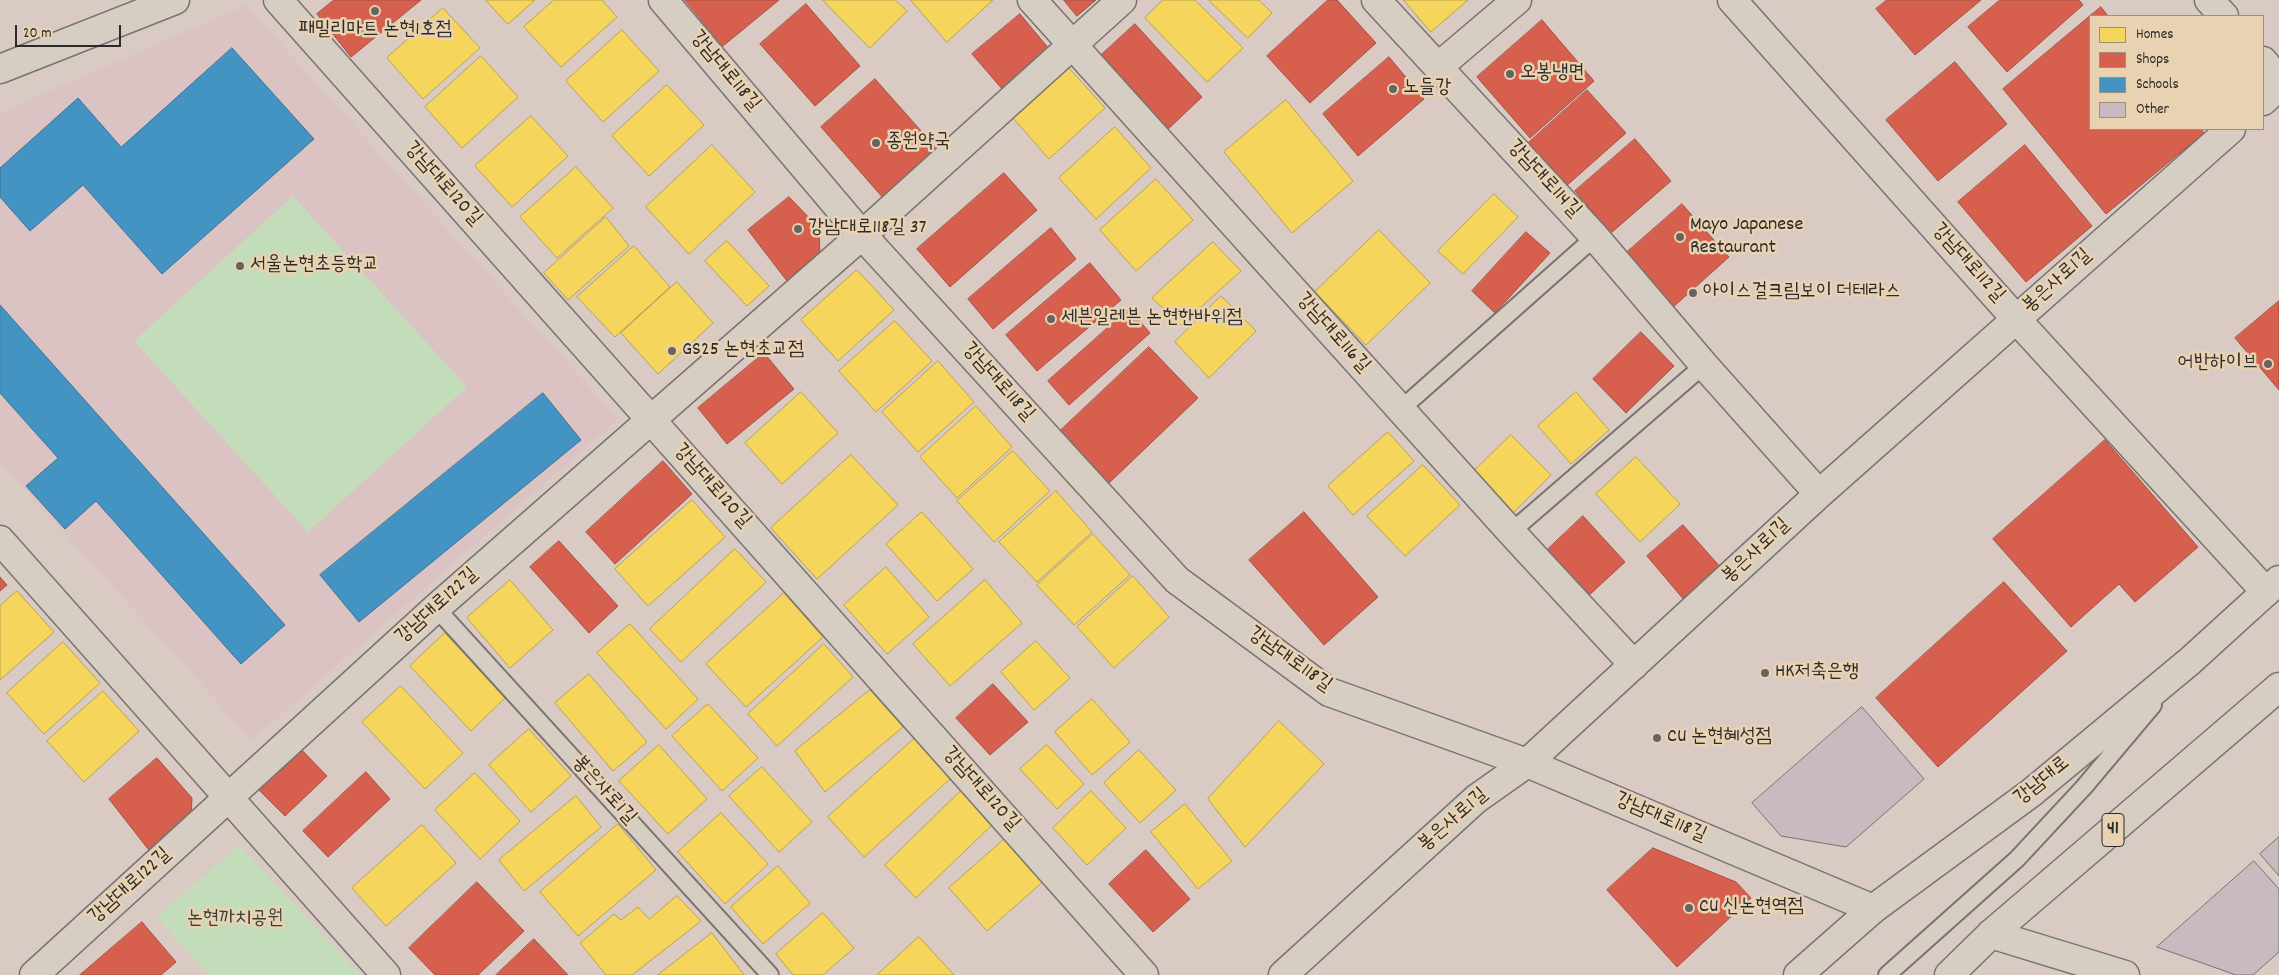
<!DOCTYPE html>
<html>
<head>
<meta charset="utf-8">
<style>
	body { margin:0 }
	#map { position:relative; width:2279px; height:975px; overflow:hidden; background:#d9cac4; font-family:Dekko,sans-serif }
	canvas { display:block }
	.legend { position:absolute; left:2089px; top:15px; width:175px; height:115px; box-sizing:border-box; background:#e8d2b1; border:1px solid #9c8f7b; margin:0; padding:6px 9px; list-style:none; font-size:15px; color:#2b2b2b }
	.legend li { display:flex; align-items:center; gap:10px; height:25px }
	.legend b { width:25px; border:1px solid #9c8f7b }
	.scale { position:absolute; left:15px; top:25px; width:106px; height:22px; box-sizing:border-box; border:2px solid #2b2b2b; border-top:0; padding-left:6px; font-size:15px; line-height:18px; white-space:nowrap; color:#2b2b2b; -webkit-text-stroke:4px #e8d2b1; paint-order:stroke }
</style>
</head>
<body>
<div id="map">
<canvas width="2279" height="975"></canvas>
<ul class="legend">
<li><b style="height:14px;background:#f6d55c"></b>Homes</li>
<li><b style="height:14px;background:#d6604d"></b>Shops</li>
<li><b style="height:14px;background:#4393c3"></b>Schools</li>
<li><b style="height:14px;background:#c8babf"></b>Other</li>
</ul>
<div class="scale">20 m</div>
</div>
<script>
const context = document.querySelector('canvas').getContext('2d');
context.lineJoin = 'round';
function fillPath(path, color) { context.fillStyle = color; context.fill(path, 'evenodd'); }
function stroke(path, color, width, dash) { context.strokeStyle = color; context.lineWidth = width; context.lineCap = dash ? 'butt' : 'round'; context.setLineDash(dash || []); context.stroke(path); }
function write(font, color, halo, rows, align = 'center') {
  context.font = font + ' Dekko,"Poor Story",sans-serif'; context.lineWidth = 5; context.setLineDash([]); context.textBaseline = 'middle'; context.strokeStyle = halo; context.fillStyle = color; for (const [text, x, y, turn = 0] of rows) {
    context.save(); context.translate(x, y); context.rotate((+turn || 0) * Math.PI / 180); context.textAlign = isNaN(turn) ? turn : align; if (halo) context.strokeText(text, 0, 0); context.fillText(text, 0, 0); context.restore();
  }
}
fillPath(new Path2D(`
	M 246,5 L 618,419 L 252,740 L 0,462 L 0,113 Z`), '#dcc3c3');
fillPath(new Path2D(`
	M 293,196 L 467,387 L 308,532 L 134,341 Z
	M 239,845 L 360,975 L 209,975 L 157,917 Z`), '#c3ddba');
const homes = new Path2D(`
	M 486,0 L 535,0 L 508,24 Z
	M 554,0 L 602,0 L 617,17 L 561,67 L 524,27 Z
	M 823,0 L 895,0 L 907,11 L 870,48 Z
	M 911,0 L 993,0 L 947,42 Z
	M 1163,0 L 1195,0 L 1243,48 L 1207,82 L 1145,18 Z
	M 1209,0 L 1259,0 L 1272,13 L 1248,38 Z
	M 1404,0 L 1468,0 L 1431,32 Z
	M 443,8 L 480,48 L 423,99 L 387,58 Z
	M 622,30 L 659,71 L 603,122 L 566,81 Z
	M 481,56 L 518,97 L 462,148 L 425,107 Z
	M 1068,67 L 1105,108 L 1049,159 L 1013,118 Z
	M 667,85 L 704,125 L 649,176 L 612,136 Z
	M 1286,100 L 1353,181 L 1292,233 L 1224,152 Z
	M 531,116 L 568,156 L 512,207 L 475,166 Z
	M 1115,127 L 1151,168 L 1096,219 L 1059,178 Z
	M 712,145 L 755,192 L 689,254 L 646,207 Z
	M 576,167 L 613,208 L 557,258 L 520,217 Z
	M 1156,179 L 1193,220 L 1136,271 L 1100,230 Z
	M 1494,194 L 1518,217 L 1463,274 L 1438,251 Z
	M 606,217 L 629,246 L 568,300 L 544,273 Z
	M 1379,230 L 1430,283 L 1366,345 L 1315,292 Z
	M 727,241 L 769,286 L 747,306 L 705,261 Z
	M 1213,242 L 1241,271 L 1181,325 L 1152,298 Z
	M 634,246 L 670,287 L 615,337 L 577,297 Z
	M 857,270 L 894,310 L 838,361 L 801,320 Z
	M 677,282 L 713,323 L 658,374 L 621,333 Z
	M 1221,296 L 1256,331 L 1209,378 L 1175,342 Z
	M 895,321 L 932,361 L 876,412 L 839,371 Z
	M 938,361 L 974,402 L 918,452 L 882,412 Z
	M 801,392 L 838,433 L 782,484 L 745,443 Z
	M 1576,392 L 1609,430 L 1571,464 L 1538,426 Z
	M 976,406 L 1012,447 L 957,498 L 920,457 Z
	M 1388,432 L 1414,461 L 1353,515 L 1328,486 Z
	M 1511,435 L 1551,475 L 1512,514 L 1472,473 Z
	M 1013,451 L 1050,491 L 994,542 L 957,501 Z
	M 851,455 L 898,505 L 817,579 L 771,528 Z
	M 1636,457 L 1680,504 L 1640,542 L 1596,494 Z
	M 1423,465 L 1460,505 L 1405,556 L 1367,516 Z
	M 1056,491 L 1092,532 L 1037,582 L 999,542 Z
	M 692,500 L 725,537 L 648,606 L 615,569 Z
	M 922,512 L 973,569 L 937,601 L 886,544 Z
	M 1093,534 L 1130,575 L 1074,625 L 1037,585 Z
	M 735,549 L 766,582 L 681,662 L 650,629 Z
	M 886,567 L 929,617 L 887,654 L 844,605 Z
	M 1133,576 L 1169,617 L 1114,668 L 1077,627 Z
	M 510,580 L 553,630 L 510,668 L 467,618 Z
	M 985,580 L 1022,623 L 950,686 L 913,644 Z
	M 17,591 L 54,632 L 0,680 L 0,606 Z
	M 784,593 L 823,637 L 746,707 L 706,664 Z
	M 630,624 L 698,699 L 666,729 L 597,653 Z
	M 445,633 L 505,698 L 471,731 L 410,666 Z
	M 1036,641 L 1070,678 L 1034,710 L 1001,672 Z
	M 63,642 L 100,683 L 44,734 L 7,693 Z
	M 824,644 L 853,677 L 777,746 L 748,714 Z
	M 589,674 L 647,742 L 613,771 L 555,703 Z
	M 401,686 L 463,753 L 425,789 L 362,722 Z
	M 870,690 L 903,727 L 825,792 L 795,751 Z
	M 103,691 L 139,731 L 84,782 L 47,741 Z
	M 1092,699 L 1130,742 L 1092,775 L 1055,732 Z
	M 708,704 L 758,758 L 722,791 L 672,736 Z
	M 1279,721 L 1324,764 L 1245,847 L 1208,799 Z
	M 529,729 L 571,776 L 531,812 L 489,765 Z
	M 915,738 L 951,778 L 864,857 L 828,817 Z
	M 659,745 L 707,799 L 668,834 L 619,781 Z
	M 1047,745 L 1084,784 L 1057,809 L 1020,769 Z
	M 1139,750 L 1176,790 L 1140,823 L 1104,783 Z
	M 762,767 L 812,822 L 779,852 L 729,796 Z
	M 475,773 L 520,821 L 480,859 L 435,810 Z
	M 962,790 L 994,823 L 916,898 L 885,865 Z
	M 1091,791 L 1126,828 L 1087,865 L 1053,828 Z
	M 576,796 L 601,827 L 524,891 L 499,860 Z
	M 1185,804 L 1232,861 L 1198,889 L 1151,832 Z
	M 721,813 L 768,864 L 725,904 L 678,852 Z
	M 618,824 L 656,870 L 578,936 L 540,892 Z
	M 422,825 L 456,863 L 386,926 L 352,888 Z
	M 1008,836 L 1046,879 L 987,931 L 949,888 Z
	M 778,866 L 810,903 L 763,944 L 731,907 Z
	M 677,896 L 701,921 L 632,975 L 606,975 L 580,943 L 614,914 L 621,920 L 638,907 L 649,919 Z
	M 823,913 L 854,948 L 823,975 L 793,975 L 776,954 Z
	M 712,933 L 744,975 L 658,975 Z
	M 919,937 L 954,975 L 877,975 Z`);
fillPath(homes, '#f6d55c');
stroke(homes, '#b9a24d', 1);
const shops = new Path2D(`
	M 334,0 L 421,0 L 351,57 L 317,14 Z
	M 685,0 L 779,0 L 723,46 Z
	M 1064,0 L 1096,0 L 1077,16 Z
	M 1328,0 L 1337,0 L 1376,43 L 1310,103 L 1267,56 Z
	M 1887,0 L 1981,0 L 1915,55 L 1876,9 Z
	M 2000,0 L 2079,0 L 2083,5 L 2007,72 L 1968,27 Z
	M 806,4 L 860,66 L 815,106 L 760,44 Z
	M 2101,7 L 2108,16 L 2090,16 Z
	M 1020,14 L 1050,50 L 1003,90 L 972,54 Z
	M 2090,16 L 2090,129 L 2201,129 L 2204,133 L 2106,214 L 2003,89 Z
	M 1542,20 L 1594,81 L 1530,138 L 1477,77 Z
	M 1135,24 L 1202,97 L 1165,132 L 1098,58 Z
	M 1389,57 L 1424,99 L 1358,156 L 1323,114 Z
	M 1955,62 L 2007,124 L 1938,181 L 1886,120 Z
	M 875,79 L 938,150 L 884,199 L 821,127 Z
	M 1587,90 L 1626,133 L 1564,188 L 1526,145 Z
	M 1635,139 L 1671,181 L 1611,233 L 1575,191 Z
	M 2025,145 L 2092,226 L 2026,282 L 1958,202 Z
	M 1004,173 L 1037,210 L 950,287 L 917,249 Z
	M 789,197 L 819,228 L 820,257 L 790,285 L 748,230 Z
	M 1682,204 L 1729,257 L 1672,308 L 1625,254 Z
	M 1051,228 L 1076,259 L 993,329 L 968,299 Z
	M 1526,232 L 1550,253 L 1495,313 L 1472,291 Z
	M 1090,263 L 1121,300 L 1037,371 L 1006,335 Z
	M 2279,301 L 2279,390 L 2235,338 Z
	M 1129,309 L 1150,333 L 1069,405 L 1048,381 Z
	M 1641,332 L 1674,366 L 1626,413 L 1593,379 Z
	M 1149,347 L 1198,398 L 1108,484 L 1059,432 Z
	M 764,353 L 794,389 L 727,444 L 698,408 Z
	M 2105,440 L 2198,547 L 2135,602 L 2119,584 L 2071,627 L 1993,539 Z
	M 663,461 L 692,494 L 615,564 L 586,532 Z
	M 1304,512 L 1378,597 L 1324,645 L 1249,560 Z
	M 1583,516 L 1625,562 L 1586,598 L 1544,553 Z
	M 1683,525 L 1722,569 L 1685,601 L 1647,556 Z
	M 559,541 L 618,606 L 589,633 L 530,567 Z
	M 0,577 L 7,585 L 0,591 Z
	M 2004,582 L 2067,651 L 1938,767 L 1876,698 Z
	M 993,684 L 1028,722 L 990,755 L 956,718 Z
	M 296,744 L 327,776 L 285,816 L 254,785 Z
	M 157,758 L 192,798 L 191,819 L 152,854 L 109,799 Z
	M 366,772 L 390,799 L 328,857 L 303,831 Z
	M 1653,848 L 1736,882 L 1751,898 L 1677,967 L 1607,890 Z
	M 1146,850 L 1190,899 L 1153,932 L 1109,884 Z
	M 477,882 L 524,931 L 478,975 L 435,975 L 409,948 Z
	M 142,922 L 176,962 L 161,975 L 80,975 Z
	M 534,939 L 568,975 L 496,975 Z`);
fillPath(shops, '#d6604d');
stroke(shops, '#a35043', 1);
const schools = new Path2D(`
	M 232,48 L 314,139 L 162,274 L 83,185 L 30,231 L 0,197 L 0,168 L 78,98 L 121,147 Z
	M 0,305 L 285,625 L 241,664 L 96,501 L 65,529 L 26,486 L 58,458 L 0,393 Z
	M 543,393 L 581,440 L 359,622 L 320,575 Z`);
fillPath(schools, '#4393c3');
stroke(schools, '#3c7495', 1);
const building = new Path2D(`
	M 1862,707 L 1924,779 L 1846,847 L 1781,836 L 1752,803 Z
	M 2279,837 L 2279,876 L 2260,854 Z
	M 2254,861 L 2279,889 L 2279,952 L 2253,975 L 2236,975 L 2157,947 Z`);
fillPath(building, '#c8babf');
stroke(building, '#797370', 1);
const service = new Path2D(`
	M 1401,409 L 1595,237
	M 1511,532 L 1704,365
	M 436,608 L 770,975
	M 1887,975 L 2017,859 L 2084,787 L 2153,705`);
const minor = new Path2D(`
	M 278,0 L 1144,975
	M 663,0 L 862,235 L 1177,580 L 1329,692 L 1527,763 L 1873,909
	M 1032,0 L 1511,532 L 1634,665
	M 1376,0 L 1595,237 L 1704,365 L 1819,494
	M 1732,0 L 2016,319 L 2266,592
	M 1438,67 L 1517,0
	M 0,69 L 175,0
	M 2263,101 L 2279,86
	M 0,540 L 386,975
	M 1991,934 L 2125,975
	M 34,975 L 436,608 L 862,235 L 1122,0
	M 1283,975 L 1476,799 L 1527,763 L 1819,494 L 2231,129`);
const secondary = new Path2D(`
	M 2209,0 L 2224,16
	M 2263,61 L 2279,80`);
const primary = new Path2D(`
	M 1798,975 L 1873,909 L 2031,793 L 2190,661 L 2279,580
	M 1949,975 L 1991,934 L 2279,687`);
stroke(service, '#797370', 20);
stroke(minor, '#797370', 31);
stroke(secondary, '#797370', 31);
stroke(primary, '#797370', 31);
stroke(service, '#d6cdc3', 16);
stroke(minor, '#d6cdc3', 28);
stroke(secondary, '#d6cdc3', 28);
stroke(primary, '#d6cdc3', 28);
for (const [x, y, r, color] of [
	[375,11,5,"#686361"],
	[1510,74,5,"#686361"],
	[1393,89,5,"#686361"],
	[876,143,5,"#686361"],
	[798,229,5,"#686361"],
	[1680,237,5,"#686361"],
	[240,266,5,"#686361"],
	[1693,293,5,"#686361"],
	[1051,319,5,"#686361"],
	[672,351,5,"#686361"],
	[2268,364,5,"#686361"],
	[1765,673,5,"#686361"],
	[1657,738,5,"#686361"],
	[1689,908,5,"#686361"]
]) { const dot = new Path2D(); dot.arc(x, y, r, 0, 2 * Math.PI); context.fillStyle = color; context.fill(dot); stroke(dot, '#e8d2b1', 2); }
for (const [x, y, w] of [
	[2113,830,22]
]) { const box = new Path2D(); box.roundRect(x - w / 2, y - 16.5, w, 33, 4); context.fillStyle = '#e8d2b1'; context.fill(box); stroke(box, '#2b2b2b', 1); }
write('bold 19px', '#2b2b2b', null, [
	["41",2113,830]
]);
write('20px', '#2b2b2b', '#e8d2b1', [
	["패밀리마트 논현1호점",375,31,"center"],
	["오봉냉면",1520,74],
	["노들강",1403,89],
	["종원약국",886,143],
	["Mayo Japanese",1690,226],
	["Restaurant",1690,249],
	["강남대로118길 37",808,229],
	["서울논현초등학교",250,266],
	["아이스걸크림보이 더테라스",1703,293],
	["세븐일레븐 논현한바위점",1061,319],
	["GS25 논현초교점",682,351],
	["어반하이브",2258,364,"right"],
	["HK저축은행",1775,673],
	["CU 논현혜성점",1667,738],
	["CU 신논현역점",1699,908]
], 'left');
write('20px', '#2b2b2b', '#e8d2b1', [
	["강남대로118길",724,72,50],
	["강남대로114길",1543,180,47],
	["강남대로120길",442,185,48],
	["강남대로112길",1967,264,48],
	["봉은사로1길",2058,282,-42],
	["강남대로116길",1332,334,48],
	["강남대로118길",997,383,48],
	["강남대로120길",711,487,48],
	["봉은사로1길",1757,552,-43],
	["강남대로122길",438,607,-42],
	["강남대로118길",1289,661,35],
	["강남대로",2043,782,-39],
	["강남대로120길",980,790,48],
	["봉은사로1길",603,791,48],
	["강남대로118길",1660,819,23],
	["봉은사로1길",1454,821,-41],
	["강남대로122길",131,887,-42]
]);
write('20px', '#383e38', '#e8d2b1', [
	["논현까치공원",235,920]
]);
</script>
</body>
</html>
